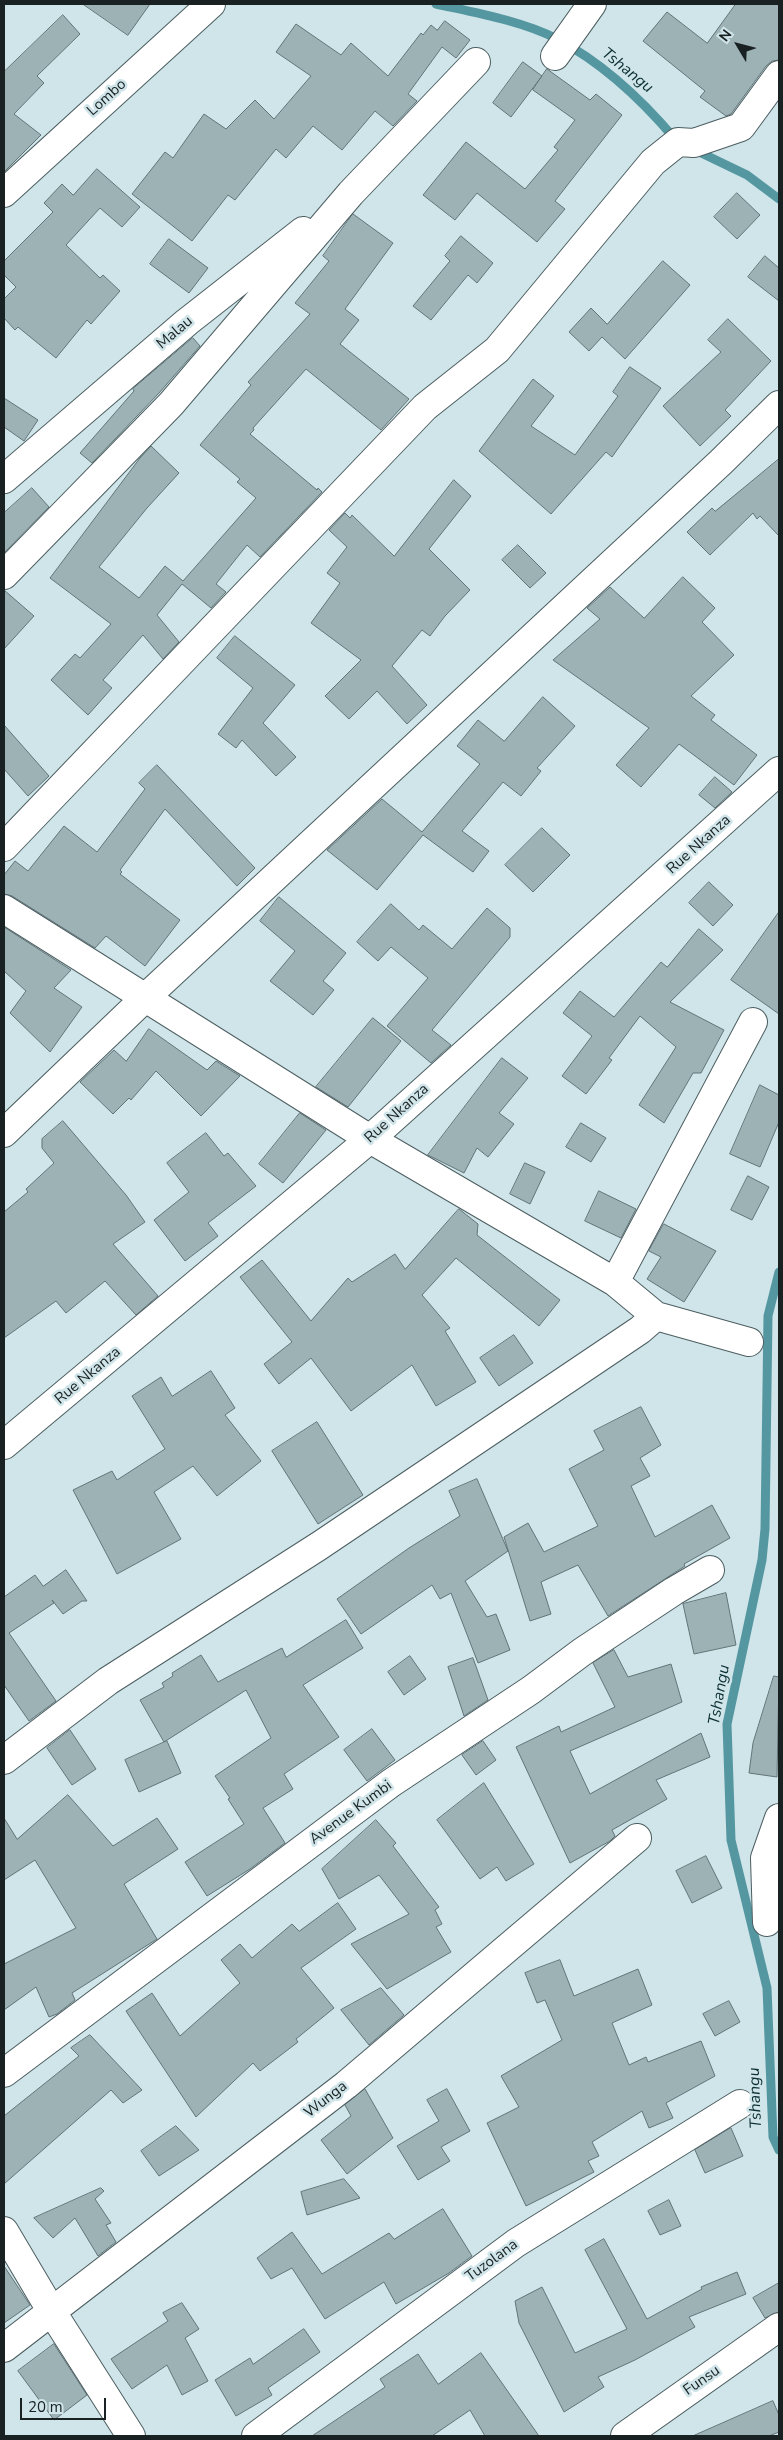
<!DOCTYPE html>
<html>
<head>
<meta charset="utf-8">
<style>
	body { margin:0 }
	#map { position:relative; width:783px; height:2440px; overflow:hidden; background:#d0e5e9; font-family:"Nunito Sans",sans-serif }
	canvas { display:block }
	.frame { position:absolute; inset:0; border:5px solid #192122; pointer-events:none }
	.north { position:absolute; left:713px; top:20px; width:50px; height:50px; -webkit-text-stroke:4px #d0e5e9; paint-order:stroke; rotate:307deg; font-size:14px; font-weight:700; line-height:20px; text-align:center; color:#192122 }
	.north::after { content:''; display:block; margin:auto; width:18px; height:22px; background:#192122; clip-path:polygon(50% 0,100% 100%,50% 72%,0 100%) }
	.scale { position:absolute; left:20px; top:2398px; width:86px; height:22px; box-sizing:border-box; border:2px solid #192122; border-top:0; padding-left:6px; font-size:15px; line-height:18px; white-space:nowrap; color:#192122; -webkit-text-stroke:4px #d0e5e9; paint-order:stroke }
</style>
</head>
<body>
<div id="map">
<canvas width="783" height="2440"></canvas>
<div class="frame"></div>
<div class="north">N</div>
<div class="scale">20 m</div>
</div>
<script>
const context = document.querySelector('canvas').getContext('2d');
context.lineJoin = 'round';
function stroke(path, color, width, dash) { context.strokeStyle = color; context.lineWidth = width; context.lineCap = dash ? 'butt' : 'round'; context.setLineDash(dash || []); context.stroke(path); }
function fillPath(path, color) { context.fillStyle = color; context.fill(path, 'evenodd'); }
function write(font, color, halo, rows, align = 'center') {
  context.font = font + ' "Nunito Sans",sans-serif'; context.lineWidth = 5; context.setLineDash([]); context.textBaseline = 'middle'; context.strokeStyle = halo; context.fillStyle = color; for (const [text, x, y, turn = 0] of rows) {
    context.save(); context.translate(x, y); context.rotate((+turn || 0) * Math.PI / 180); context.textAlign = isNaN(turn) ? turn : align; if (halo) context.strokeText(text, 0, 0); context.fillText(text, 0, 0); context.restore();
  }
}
stroke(new Path2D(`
	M 436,4 C 472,12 523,21 557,39 C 603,63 642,100 675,139
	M 693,149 L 747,175 L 779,199
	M 779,1272 L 768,1316 L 765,1529 L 762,1560 L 727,1724 L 731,1840 L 767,1988 L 773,2137 L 779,2150`), '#5597a1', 9);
const building = new Path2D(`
	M 83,4 L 150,4 L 128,35 Z
	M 736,4 L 779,4 L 779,60 L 772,61 L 766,66 L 731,114 L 726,116 L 700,97 L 705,91 L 643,41 L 667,12 L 707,43 Z
	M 63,15 L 80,34 L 37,76 L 44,83 L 14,114 L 41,135 L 4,172 L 4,72 Z
	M 445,21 L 470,40 L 456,58 L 442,47 L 408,94 L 417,101 L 393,126 L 375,111 L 342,150 L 313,126 L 286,158 L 276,149 L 235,200 L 228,195 L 192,241 L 132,194 L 165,152 L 173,158 L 204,114 L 226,129 L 255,100 L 274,119 L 311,76 L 276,52 L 296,24 L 341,55 L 351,43 L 388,76 L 421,33 L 423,35 L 431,25 L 437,30 Z
	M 523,62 L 542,76 L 511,117 L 493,103 Z
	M 547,69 L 590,100 L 596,94 L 622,115 L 555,201 L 565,209 L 537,242 L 477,193 L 455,220 L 423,195 L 466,142 L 525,189 L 558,150 L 554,147 L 575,120 L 533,90 Z
	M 97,169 L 140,207 L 122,227 L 100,208 L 66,245 L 100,278 L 103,275 L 120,291 L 91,324 L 87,320 L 56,358 L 18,327 L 15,330 L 4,318 L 4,299 L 16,287 L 4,275 L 4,261 L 53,212 L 44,203 L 62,184 L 73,195 Z
	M 737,193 L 760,215 L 737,239 L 714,217 Z
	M 353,214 L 393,243 L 345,309 L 359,320 L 340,344 L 409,399 L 381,430 L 306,369 L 253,428 L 254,430 L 250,434 L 317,490 L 318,488 L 322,492 L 260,557 L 247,545 L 216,584 L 226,592 L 211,608 L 182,584 L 157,615 L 179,642 L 163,659 L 143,635 L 103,680 L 112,688 L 88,715 L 51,680 L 75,654 L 80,658 L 111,624 L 50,578 L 140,458 L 151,446 L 179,473 L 147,508 L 99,567 L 139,598 L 165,566 L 183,581 L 256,498 L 237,482 L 240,479 L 200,445 L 251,385 L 248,382 L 310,314 L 295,303 L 329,261 L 323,256 Z
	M 461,236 L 493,263 L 477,283 L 468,275 L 431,320 L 413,306 L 450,261 L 445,256 Z
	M 169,239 L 208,268 L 189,293 L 150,264 Z
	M 765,256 L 779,268 L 779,301 L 748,277 Z
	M 663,261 L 690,285 L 625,359 L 602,337 L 589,351 L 569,332 L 591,308 L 607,324 Z
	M 728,319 L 771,361 L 725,410 L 731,416 L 700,446 L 663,406 L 721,352 L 708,340 Z
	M 193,338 L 200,346 L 159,393 L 92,463 L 80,453 L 134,391 L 133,389 Z
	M 630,367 L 661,388 L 612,457 L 606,452 L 551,514 L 479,451 L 533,379 L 554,396 L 531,426 L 575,455 L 618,396 L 613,392 Z
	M 4,398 L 38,420 L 24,441 L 4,427 Z
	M 779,459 L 779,536 L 760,516 L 757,519 L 753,513 L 710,555 L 687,532 L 712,508 L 715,511 Z
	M 454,480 L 471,496 L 429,549 L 470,590 L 445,616 L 430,636 L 422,630 L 392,666 L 427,705 L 407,724 L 377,691 L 349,719 L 325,696 L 361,660 L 311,623 L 340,583 L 327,573 L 347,547 L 329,530 L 345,513 L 350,518 L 352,515 L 394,556 Z
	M 32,488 L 49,507 L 4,553 L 4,513 Z
	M 518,545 L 546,573 L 530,588 L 502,560 Z
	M 683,577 L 715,608 L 702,622 L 734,655 L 691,696 L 715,715 L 711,720 L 757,755 L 734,785 L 679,744 L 641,787 L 616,765 L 649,728 L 553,660 L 600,619 L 587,608 L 610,587 L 644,618 Z
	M 4,590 L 34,616 L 4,649 Z
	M 235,636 L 295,685 L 263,723 L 296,757 L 276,776 L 242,740 L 236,748 L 218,734 L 253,688 L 217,658 Z
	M 543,697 L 575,726 L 537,768 L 541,771 L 521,796 L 503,782 L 462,831 L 489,851 L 473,872 L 423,835 L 377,890 L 327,850 L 382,799 L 422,832 L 480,764 L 457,746 L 478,720 L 504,741 Z
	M 4,725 L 49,776 L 28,796 L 4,769 Z
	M 157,765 L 255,868 L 237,886 L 165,809 L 120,870 L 122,872 L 120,874 L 180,920 L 145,966 L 106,936 L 95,948 L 12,896 L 4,894 L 4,875 L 15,861 L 28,871 L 64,826 L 97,852 L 145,789 L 139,783 Z
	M 715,777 L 732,792 L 715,808 L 699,795 Z
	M 542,828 L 570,855 L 533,892 L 505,865 Z
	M 709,882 L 733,905 L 713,926 L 689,903 Z
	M 279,897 L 346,953 L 323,981 L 334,990 L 313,1015 L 270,981 L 295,951 L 260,921 Z
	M 391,904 L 419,930 L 423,925 L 452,949 L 487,908 L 510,928 L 510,937 L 432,1030 L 451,1045 L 431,1063 L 387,1026 L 428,978 L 391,947 L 378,961 L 357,942 Z
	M 779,912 L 779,1014 L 731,980 Z
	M 4,927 L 71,970 L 54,988 L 82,1007 L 50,1052 L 10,1013 L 26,991 L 4,971 Z
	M 699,929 L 723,950 L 670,1002 L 724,1030 L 701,1073 L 693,1073 L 664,1123 L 639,1105 L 676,1047 L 640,1016 L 609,1058 L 612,1060 L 586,1094 L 562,1076 L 592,1036 L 563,1013 L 580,991 L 614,1017 L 661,962 L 667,967 Z
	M 373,1018 L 401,1041 L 348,1107 L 316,1087 Z
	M 149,1029 L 207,1070 L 216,1061 L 240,1076 L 201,1116 L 156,1071 L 131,1100 L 129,1098 L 113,1114 L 80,1082 L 114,1050 L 126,1061 Z
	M 502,1058 L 528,1078 L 499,1113 L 514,1124 L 488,1157 L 477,1148 L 464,1173 L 428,1155 Z
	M 760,1085 L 779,1095 L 779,1122 L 760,1167 L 730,1154 Z
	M 300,1113 L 326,1130 L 283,1183 L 259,1164 Z
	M 63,1121 L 126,1195 L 145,1222 L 113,1244 L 158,1296 L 136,1315 L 105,1281 L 66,1313 L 56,1301 L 4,1338 L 4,1212 L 28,1192 L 26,1189 L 54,1163 L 42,1148 L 42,1139 Z
	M 581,1123 L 606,1138 L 591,1162 L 566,1147 Z
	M 206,1133 L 224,1156 L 228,1153 L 256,1186 L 208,1223 L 218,1236 L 185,1261 L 154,1220 L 189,1192 L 167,1163 Z
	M 525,1163 L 545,1172 L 530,1204 L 510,1194 Z
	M 748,1176 L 769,1187 L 752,1220 L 731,1210 Z
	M 599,1191 L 636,1209 L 621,1238 L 585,1221 Z
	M 459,1209 L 478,1224 L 477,1235 L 560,1300 L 539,1326 L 456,1258 L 422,1295 L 450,1328 L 445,1331 L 476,1382 L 436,1406 L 412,1365 L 351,1411 L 311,1358 L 279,1384 L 264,1364 L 292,1342 L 240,1277 L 262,1260 L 311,1321 L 348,1278 L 352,1282 L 395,1254 L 405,1269 Z
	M 664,1224 L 716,1251 L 684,1302 L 647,1279 L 661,1257 L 649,1251 Z
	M 514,1335 L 533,1363 L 499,1386 L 480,1358 Z
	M 211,1371 L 235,1408 L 225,1415 L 261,1461 L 217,1496 L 193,1466 L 154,1492 L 181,1539 L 117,1574 L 73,1490 L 112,1471 L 117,1480 L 165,1449 L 132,1396 L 161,1377 L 172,1396 Z
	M 641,1407 L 661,1445 L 640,1458 L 650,1476 L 631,1486 L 655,1537 L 712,1505 L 730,1538 L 684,1564 L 685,1566 L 608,1616 L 578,1565 L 541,1582 L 551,1614 L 530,1621 L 504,1537 L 528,1523 L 544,1552 L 598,1526 L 569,1469 L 604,1450 L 594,1431 Z
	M 317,1422 L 363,1495 L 318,1524 L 272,1451 Z
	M 477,1479 L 508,1551 L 465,1581 L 487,1617 L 496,1614 L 510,1650 L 478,1663 L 451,1593 L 440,1599 L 432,1585 L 361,1634 L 337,1599 L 409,1548 L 460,1516 L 449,1491 Z
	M 66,1570 L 87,1601 L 82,1601 L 63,1614 L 52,1600 L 54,1603 L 9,1633 L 56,1701 L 29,1721 L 4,1685 L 4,1597 L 35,1575 L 43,1586 Z
	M 726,1593 L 736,1645 L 694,1654 L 683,1604 Z
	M 346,1620 L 363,1648 L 303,1685 L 339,1737 L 284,1774 L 293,1789 L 263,1808 L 285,1843 L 250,1869 L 207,1896 L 185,1862 L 244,1824 L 228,1799 L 230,1798 L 215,1776 L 271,1738 L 246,1690 L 164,1742 L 140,1700 L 164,1687 L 162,1683 L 173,1676 L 172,1673 L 201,1655 L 218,1682 L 282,1648 L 286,1657 Z
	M 614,1650 L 628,1677 L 671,1664 L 682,1702 L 570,1751 L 590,1794 L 701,1733 L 710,1757 L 656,1780 L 667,1799 L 612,1830 L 615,1836 L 610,1841 L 570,1863 L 516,1747 L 559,1726 L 561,1732 L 615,1707 L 593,1663 Z
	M 410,1656 L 426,1679 L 404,1695 L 388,1672 Z
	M 473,1658 L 488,1700 L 464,1716 L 448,1667 Z
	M 774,1676 L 779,1677 L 777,1777 L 749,1773 L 753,1743 Z
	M 372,1729 L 395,1760 L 367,1781 L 344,1750 Z
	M 70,1730 L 96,1769 L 72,1785 L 47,1748 Z
	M 167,1741 L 181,1773 L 139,1792 L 125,1760 Z
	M 483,1741 L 496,1760 L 476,1775 L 462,1755 Z
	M 484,1783 L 534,1864 L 506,1881 L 497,1867 L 480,1879 L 437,1820 Z
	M 68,1795 L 113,1846 L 157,1818 L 178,1849 L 124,1884 L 157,1939 L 72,1993 L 75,2000 L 57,2014 L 49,2017 L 36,1987 L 4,2010 L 4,1964 L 76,1928 L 35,1860 L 4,1880 L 4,1818 L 17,1839 Z
	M 376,1820 L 396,1843 L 393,1846 L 439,1907 L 435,1910 L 442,1924 L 436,1927 L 451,1952 L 387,1989 L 351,1944 L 409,1914 L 379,1875 L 339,1899 L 322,1869 Z
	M 706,1856 L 722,1888 L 692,1903 L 676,1871 Z
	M 338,1903 L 356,1929 L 301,1968 L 334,2008 L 296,2039 L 298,2042 L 260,2071 L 253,2063 L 196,2117 L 126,2011 L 152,1993 L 180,2036 L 240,1983 L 221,1960 L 240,1944 L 252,1958 L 292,1924 L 299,1931 Z
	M 560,1960 L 574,1996 L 638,1969 L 652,2005 L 612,2023 L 629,2065 L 646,2057 L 648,2062 L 701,2041 L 715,2076 L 666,2103 L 673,2118 L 649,2128 L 642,2111 L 592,2142 L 599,2156 L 588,2161 L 594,2172 L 526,2206 L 487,2123 L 519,2107 L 501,2076 L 562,2040 L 545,2000 L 537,2003 L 525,1973 Z
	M 381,1988 L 404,2015 L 369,2045 L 341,2010 Z
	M 729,2001 L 740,2022 L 715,2036 L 703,2014 Z
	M 90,2035 L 142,2090 L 123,2103 L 111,2090 L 4,2184 L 4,2116 L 79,2056 L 71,2048 Z
	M 365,2089 L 393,2138 L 347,2174 L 321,2140 L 351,2116 L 345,2105 Z
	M 447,2089 L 470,2131 L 441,2147 L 450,2161 L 418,2180 L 397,2146 L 439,2121 L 427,2100 Z
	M 176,2126 L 199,2150 L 159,2176 L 141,2151 Z
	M 731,2128 L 743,2156 L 705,2173 L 695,2150 Z
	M 344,2179 L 360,2198 L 307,2215 L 301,2192 Z
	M 101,2188 L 104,2191 L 95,2199 L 111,2223 L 106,2225 L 116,2242 L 98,2256 L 75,2218 L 53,2238 L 34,2218 Z
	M 669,2200 L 681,2226 L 660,2235 L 648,2211 Z
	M 443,2209 L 472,2256 L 449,2273 L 396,2304 L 384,2282 L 325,2319 L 292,2268 L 271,2279 L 257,2258 L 292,2232 L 322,2274 L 389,2233 L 394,2239 Z
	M 604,2239 L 647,2319 L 702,2289 L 701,2287 L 737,2272 L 746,2294 L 689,2317 L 695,2327 L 635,2360 L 598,2377 L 604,2387 L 564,2412 L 519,2323 L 515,2301 L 542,2287 L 575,2353 L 627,2329 L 585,2250 Z
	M 4,2266 L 30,2305 L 4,2323 Z
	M 779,2283 L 779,2312 L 765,2318 L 753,2298 Z
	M 182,2303 L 199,2329 L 185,2338 L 208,2381 L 182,2395 L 167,2365 L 132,2389 L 111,2359 L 168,2321 L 163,2313 Z
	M 304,2329 L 320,2352 L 268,2388 L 272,2395 L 236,2416 L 215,2380 L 250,2358 L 253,2364 Z
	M 54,2344 L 87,2395 L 54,2420 L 18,2371 Z
	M 481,2353 L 539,2436 L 485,2436 L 470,2410 L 432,2436 L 312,2436 L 385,2387 L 380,2379 L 418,2354 L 438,2384 Z
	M 773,2401 L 779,2415 L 779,2432 L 769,2436 L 693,2436 Z`);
fillPath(building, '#9db2b5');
stroke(building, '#627478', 1);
const minor = new Path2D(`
	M 555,56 L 592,4
	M 4,193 L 211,4
	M 4,479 L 187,322 L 303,231
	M 4,575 L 171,404 L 351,193 L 476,62
	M 4,847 L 425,407 L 497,350 L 653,162 L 678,142 L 694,143 L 741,127 L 779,75
	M 4,909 L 370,1139 L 615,1282 L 656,1316 L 749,1342
	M 4,1133 L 146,997 L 721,462 L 779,405
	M 615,1282 L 753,1022
	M 4,1445 L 370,1139 L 779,771
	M 4,1760 L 108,1681 L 319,1546 L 640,1330 L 656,1316
	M 767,1922 L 765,1858 L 779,1818
	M 4,2073 L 391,1783 L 531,1690 L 582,1652 L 674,1591 L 710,1570
	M 4,2231 L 52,2312 L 131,2436
	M 4,2348 L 346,2085 L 637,1838
	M 256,2436 L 516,2243 L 740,2104
	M 625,2436 L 779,2327`);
stroke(minor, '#4c5e61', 30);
stroke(minor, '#fff', 28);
write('15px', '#192122', '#d0e5e9', [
	["Lombo",107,98,-42],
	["Malau",175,333,-40],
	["Rue Nkanza",699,845,-42],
	["Rue Nkanza",397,1114,-42],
	["Rue Nkanza",88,1376,-40],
	["Avenue Kumbi",351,1813,-36],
	["Wunga",326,2100,-38],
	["Tuzolana",492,2261,-36],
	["Funsu",702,2381,-35]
]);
write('italic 16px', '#0c2f34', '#d0e5e9', [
	["Tshangu",627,71,39],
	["Tshangu",720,1695,-80],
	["Tshangu",756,2098,-92]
]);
</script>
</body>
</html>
